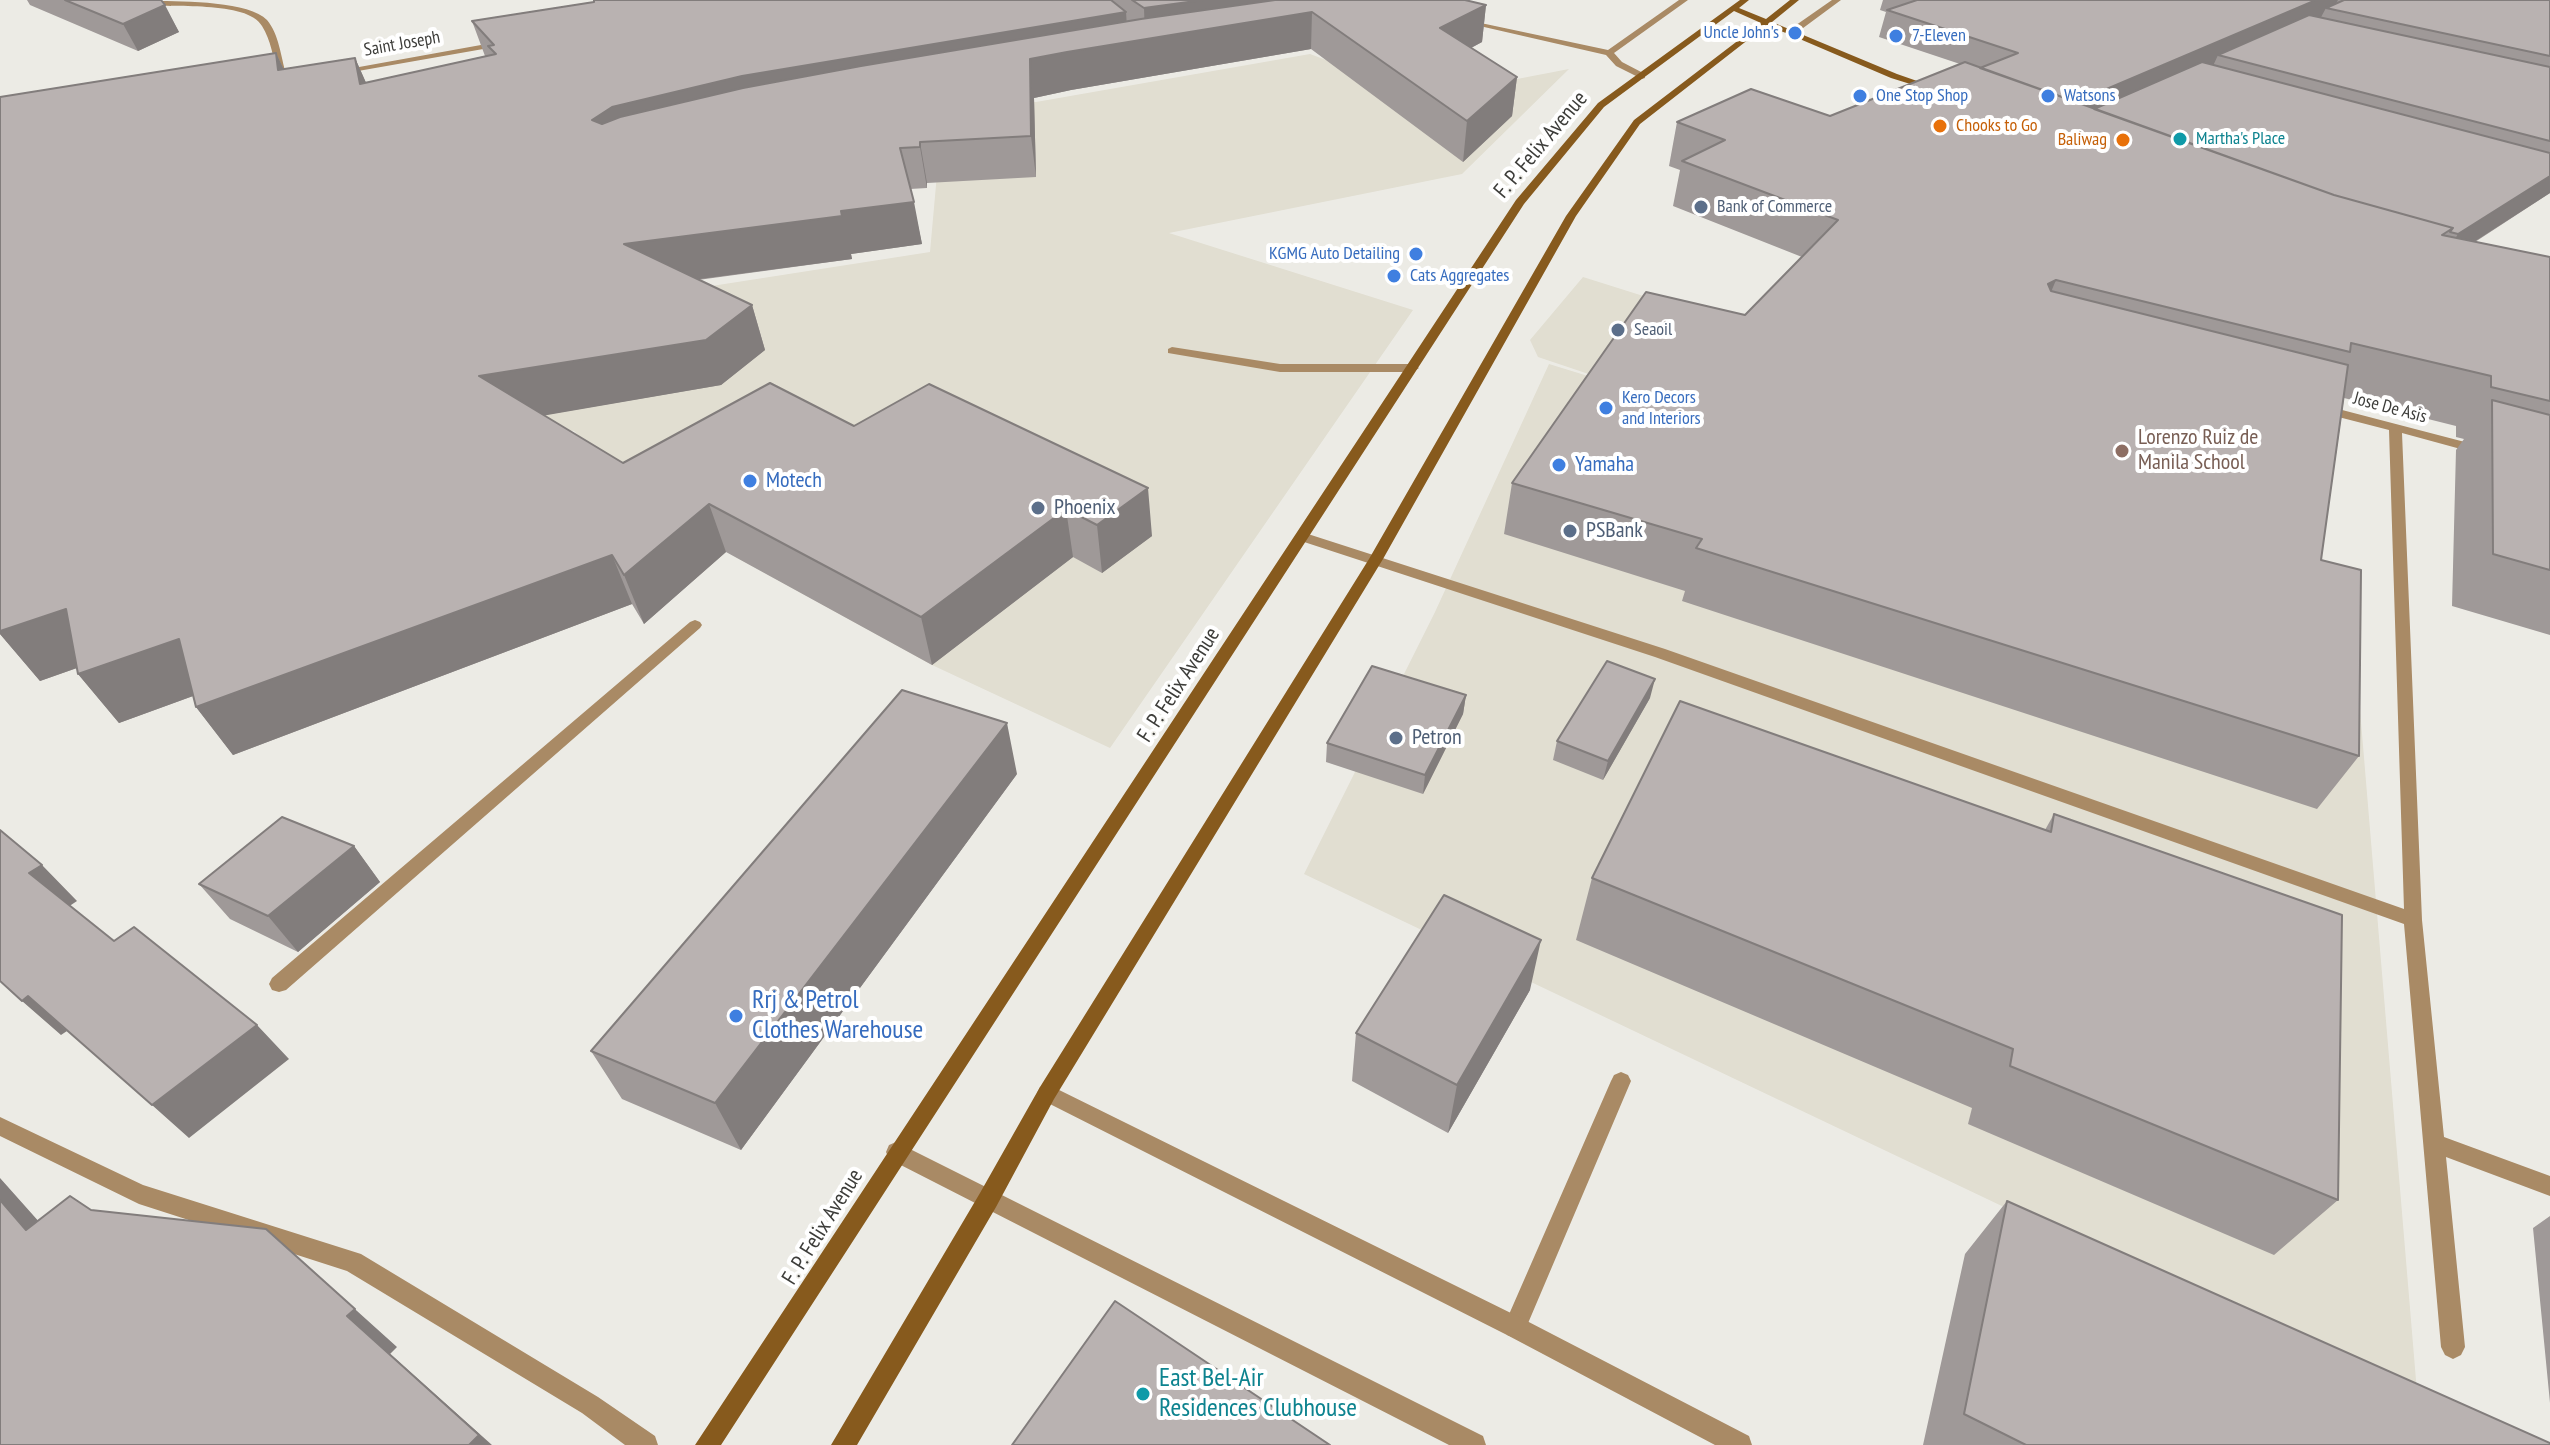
<!DOCTYPE html>
<html>
<head>
<meta charset="utf-8">
<style>
	body { margin:0 }
	canvas { display:block; background:#ecebe5 }
</style>
</head>
<body>
<canvas width="2550" height="1445"></canvas>
<script>
const context = document.querySelector('canvas').getContext('2d');
context.lineJoin = 'round';
function fillPath(path, color) { context.fillStyle = color; context.fill(path, 'evenodd'); }
function stroke(path, color, width, dash) { context.strokeStyle = color; context.lineWidth = width; context.lineCap = dash ? 'butt' : 'round'; context.setLineDash(dash || []); context.stroke(path); }
function write(font, color, halo, rows, align = 'center') {
  context.font = font + ' "PT Sans Narrow",sans-serif'; context.lineWidth = 8; context.setLineDash([]); context.textBaseline = 'middle'; context.strokeStyle = halo; context.fillStyle = color; for (const [text, x, y, turn = 0] of rows) {
    context.save(); context.translate(x, y); context.rotate((+turn || 0) * Math.PI / 180); context.textAlign = isNaN(turn) ? turn : align; if (halo) context.strokeText(text, 0, 0); context.fillText(text, 0, 0); context.restore();
  }
}
fillPath(new Path2D(`
	M 1310,54 L 1353,70 L 1387,104 L 1569,69 L 1462,174 L 1169,233 L 1413,310 L 1110,748 L 932,665 L 647,508 L 574,431 L 537,426 L 244,140 L 641,297 L 930,252 L 943,107 L 1036,102 Z
	M 1583,277 L 1748,329 L 2352,614 L 2418,1404 L 1304,874 L 1435,612 L 1549,364 L 1666,400 L 1538,357 L 1530,340 Z`), '#e1ded1');
fillPath(new Path2D(`
	M 1172,347 L 1280,364 L 1413,364 L 1419,368 L 1413,372 L 1280,372 L 1168,353 L 1168,349 Z
	M 695,620 L 700,622 L 702,625 L 700,628 L 286,990 L 279,992 L 272,990 L 269,984 L 272,978 L 690,622 Z
	M 1621,1072 L 1628,1075 L 1631,1081 L 1523,1335 L 1515,1338 L 1507,1335 L 1504,1327 L 1507,1319 L 1611,1081 L 1614,1075 Z`), '#a98a65');
fillPath(new Path2D(`
	M 1679,0 L 1688,0 L 1614,53 L 1622,62 L 1645,74 L 1645,78 L 1642,79 L 1616,66 L 1606,55 L 1458,21 L 1462,19 L 1608,50 Z
	M 1832,0 L 1841,0 L 1795,34 L 1789,34 L 1789,30 Z
	M 144,1 C 173,1 248,0 267,20 C 279,34 281,57 286,74 L 282,77 L 278,74 C 273,58 271,40 262,26 C 247,0 170,8 141,5 Z
	M 503,41 L 506,45 L 341,74 L 337,71 Z
	M 2323,405 L 2484,447 L 2485,450 L 2479,454 L 2402,433 L 2422,920 L 2444,1137 L 2550,1176 L 2550,1196 L 2446,1157 L 2465,1347 L 2461,1355 L 2453,1359 L 2445,1355 L 2441,1347 L 2404,924 L 1655,657 L 1298,540 L 1296,537 L 1298,534 L 1308,534 L 1665,649 L 2404,909 L 2389,430 L 2319,412 L 2317,409 Z
	M 1047,1084 L 1523,1319 L 1749,1436 L 1752,1445 L 1715,1445 L 1507,1335 L 1040,1099 L 1037,1093 L 1040,1087 Z
	M 0,1117 L 143,1185 L 361,1254 L 598,1397 L 655,1436 L 658,1445 L 625,1445 L 582,1413 L 347,1271 L 139,1204 L 0,1136 Z
	M 896,1142 L 1483,1436 L 1486,1445 L 1449,1445 L 889,1159 L 886,1152 L 889,1145 Z`), '#a98a65');
fillPath(new Path2D(`
	M 1740,0 L 1749,0 L 1739,8 L 1766,19 L 1790,0 L 1799,0 L 1772,22 L 1897,74 L 1940,89 L 1936,92 L 1891,78 L 1767,25 L 1640,124 L 1576,216 L 1383,559 L 1054,1099 L 996,1207 L 857,1445 L 831,1445 L 980,1193 L 1040,1087 L 1369,559 L 1566,216 L 1634,120 L 1761,23 L 1734,11 L 1604,107 L 1524,204 L 721,1445 L 695,1445 L 1516,200 L 1598,103 Z`), '#875a1d');
fillPath(new Path2D(`
	M 27,0 L 161,0 L 179,32 L 138,51 L 30,5 Z
	M 594,0 L 1465,0 L 1486,5 L 1482,42 L 1471,48 L 1517,77 L 1512,116 L 1463,162 L 1311,49 L 1071,90 L 1034,98 L 1036,177 L 927,183 L 927,188 L 910,189 L 922,244 L 851,254 L 852,259 L 698,280 L 752,305 L 765,350 L 721,385 L 544,415 L 623,463 L 854,426 L 1152,536 L 1102,573 L 1073,557 L 932,665 L 726,552 L 644,624 L 632,604 L 233,755 L 196,707 L 193,696 L 119,723 L 78,674 L 77,668 L 40,681 L 0,634 L 0,97 L 276,53 L 284,70 L 355,58 L 366,83 L 485,56 L 472,21 L 594,2 Z
	M 1883,0 L 2550,0 L 2550,193 L 2475,242 L 2550,257 L 2550,635 L 2452,606 L 2456,450 L 2464,439 L 2456,437 L 2456,426 L 2344,398 L 2321,560 L 2359,756 L 2317,809 L 1682,601 L 1685,591 L 1504,534 L 1512,483 L 1745,315 L 1802,257 L 1673,206 L 1680,170 L 1669,166 L 1677,122 L 1830,116 L 1960,64 L 1879,37 L 1886,12 L 1880,10 Z
	M 1466,695 L 1463,714 L 1423,794 L 1326,762 L 1327,743 Z
	M 1650,698 L 1603,780 L 1553,760 L 1557,741 Z
	M 1017,774 L 741,1150 L 622,1099 L 591,1051 Z
	M 2054,814 L 2338,1200 L 2274,1255 L 1968,1124 L 1972,1108 L 1576,940 L 1592,878 L 2045,830 Z
	M 354,846 L 380,882 L 298,952 L 230,919 L 199,884 Z
	M 1530,990 L 1448,1133 L 1352,1081 L 1356,1033 Z
	M 2007,1201 L 2550,1445 L 1923,1445 L 1965,1254 Z
	M 2550,1216 L 2550,1403 L 2533,1228 Z`), '#9f9998');
fillPath(new Path2D(`
	M 1203,0 L 1408,0 L 1312,12 L 1311,49 L 1071,90 L 1034,98 L 1036,177 L 1031,136 L 625,147 L 592,120 L 612,107 L 742,76 L 1126,12 L 1128,42 L 1145,39 L 1144,8 Z
	M 2316,0 L 2338,0 L 2333,9 L 2326,8 L 2320,19 L 2218,55 L 2213,66 L 2085,122 L 2072,104 Z
	M 165,5 L 179,32 L 138,51 L 123,24 Z
	M 1486,5 L 1482,42 L 1437,66 L 1440,28 Z
	M 276,53 L 294,91 L 278,70 Z
	M 355,58 L 372,96 L 360,84 Z
	M 1517,77 L 1512,116 L 1463,162 L 1467,121 Z
	M 920,142 L 927,183 L 927,188 L 920,147 Z
	M 2550,176 L 2550,193 L 2438,265 L 2458,234 Z
	M 914,202 L 922,244 L 851,254 L 852,259 L 639,287 L 624,244 L 841,211 Z
	M 2056,280 L 2036,328 L 2048,284 Z
	M 752,305 L 765,350 L 721,385 L 501,423 L 479,376 Z
	M 1148,488 L 1152,536 L 1102,573 L 1097,525 Z
	M 709,504 L 726,552 L 644,624 L 624,575 Z
	M 1066,509 L 1073,557 L 932,665 L 921,617 Z
	M 612,555 L 632,604 L 233,755 L 196,707 Z
	M 66,609 L 105,658 L 40,681 L 0,634 L 0,631 Z
	M 179,639 L 215,688 L 119,723 L 78,674 Z
	M 1655,679 L 1650,698 L 1603,780 L 1608,761 Z
	M 1466,695 L 1463,714 L 1423,794 L 1425,775 Z
	M 1007,723 L 1017,774 L 741,1150 L 715,1103 Z
	M 354,846 L 380,882 L 298,952 L 268,916 Z
	M 42,865 L 77,901 L 65,909 L 29,873 Z
	M 1541,940 L 1530,990 L 1448,1133 L 1457,1085 Z
	M 28,996 L 67,1031 L 61,1035 L 22,1001 Z
	M 257,1025 L 289,1059 L 189,1138 L 152,1105 Z
	M 0,1178 L 82,1270 L 26,1230 L 0,1200 Z
	M 266,1229 L 397,1347 L 390,1354 L 492,1445 L 469,1445 Z`), '#827d7c');
const building = new Path2D(`
	M 65,0 L 161,0 L 165,5 L 123,24 Z
	M 594,0 L 1111,0 L 1126,12 L 742,76 L 612,107 L 592,120 L 602,124 L 620,117 L 743,88 L 861,66 L 1141,19 L 1275,0 L 1465,0 L 1486,5 L 1440,28 L 1517,77 L 1467,121 L 1312,12 L 1067,52 L 1030,59 L 1031,136 L 920,142 L 920,147 L 900,148 L 914,202 L 841,211 L 842,216 L 624,244 L 752,305 L 706,340 L 479,376 L 623,463 L 770,383 L 854,426 L 929,384 L 1148,488 L 1097,525 L 1066,509 L 921,617 L 709,504 L 624,575 L 612,555 L 196,707 L 179,639 L 78,674 L 66,609 L 0,631 L 0,97 L 276,53 L 278,70 L 355,58 L 360,84 L 496,54 L 488,46 L 494,45 L 472,21 L 594,2 Z
	M 1132,0 L 1203,0 L 1144,8 Z
	M 1917,0 L 2316,0 L 2076,102 L 1980,68 L 2018,53 L 1887,10 Z
	M 2344,0 L 2550,0 L 2550,56 L 2326,8 Z
	M 2309,15 L 2550,67 L 2550,141 L 2218,55 Z
	M 1965,62 L 2334,195 L 2453,228 L 2442,235 L 2550,257 L 2550,401 L 2491,387 L 2491,376 L 2351,343 L 2350,352 L 2056,280 L 2048,284 L 2051,291 L 2348,365 L 2321,560 L 2361,570 L 2359,756 L 1696,548 L 1702,539 L 1512,483 L 1646,292 L 1745,315 L 1838,220 L 1682,161 L 1725,140 L 1677,122 L 1751,89 L 1830,116 Z
	M 2202,62 L 2550,153 L 2550,176 L 2458,234 L 2450,232 L 2453,228 L 2334,195 L 2094,109 Z
	M 2492,400 L 2550,415 L 2550,570 L 2493,554 Z
	M 1607,661 L 1655,679 L 1608,761 L 1557,741 Z
	M 1372,666 L 1466,695 L 1425,775 L 1327,743 Z
	M 902,690 L 1007,723 L 715,1103 L 591,1051 Z
	M 1680,701 L 2051,832 L 2054,814 L 2342,915 L 2338,1200 L 2010,1066 L 2013,1049 L 1592,878 Z
	M 282,817 L 354,846 L 268,916 L 199,884 Z
	M 0,830 L 42,865 L 29,873 L 114,941 L 134,927 L 257,1025 L 152,1105 L 28,996 L 22,1001 L 0,981 Z
	M 1444,895 L 1541,940 L 1457,1085 L 1356,1033 Z
	M 70,1196 L 91,1210 L 266,1229 L 355,1309 L 347,1316 L 479,1435 L 469,1445 L 0,1445 L 0,1200 L 26,1230 Z
	M 2007,1201 L 2550,1443 L 2550,1445 L 2026,1445 L 1964,1414 Z
	M 1115,1301 L 1330,1445 L 1012,1445 Z`);
fillPath(building, '#b9b2b1');
stroke(building, '#827d7c', 2);
for (const [x, y, r, color] of [
	[1795,33,8,"#3f7fe0"],
	[1896,36,8,"#3f7fe0"],
	[1860,96,8,"#3f7fe0"],
	[2048,96,8,"#3f7fe0"],
	[1940,126,8,"#e8710a"],
	[2180,139,8,"#0f9aa8"],
	[2123,140,8,"#e8710a"],
	[1701,207,8,"#5c6f8a"],
	[1416,254,8,"#3f7fe0"],
	[1394,276,8,"#3f7fe0"],
	[1618,330,8,"#5c6f8a"],
	[1606,408,8,"#3f7fe0"],
	[2122,451,8,"#8d6e63"],
	[1559,465,8,"#3f7fe0"],
	[750,481,8,"#3f7fe0"],
	[1038,508,8,"#5c6f8a"],
	[1570,531,8,"#5c6f8a"],
	[1396,738,8,"#5c6f8a"],
	[736,1016,8,"#3f7fe0"],
	[1143,1394,8,"#0f9aa8"]
]) { const dot = new Path2D(); dot.arc(x, y, r, 0, 2 * Math.PI); context.fillStyle = color; context.fill(dot); stroke(dot, '#fff', 3); }
write('18px', '#366cbe', '#fff', [
	["Uncle John's",1779,33,"right"],
	["7-Eleven",1912,36],
	["One Stop Shop",1876,96],
	["Watsons",2064,96],
	["KGMG Auto Detailing",1400,254,"right"],
	["Cats Aggregates",1410,276],
	["Kero Decors",1622,398],
	["and Interiors",1622,419]
], 'left');
write('18px', '#3d3d3a', '#fff', [
	["Saint Joseph",402,44,-10],
	["Jose De Asis",2390,408,15]
]);
write('18px', '#c56008', '#fff', [
	["Chooks to Go",1956,126],
	["Baliwag",2107,140,"right"]
], 'left');
write('18px', '#0d838f', '#fff', [
	["Martha's Place",2196,139]
], 'left');
write('18px', '#4e5e75', '#fff', [
	["Bank of Commerce",1717,207],
	["Seaoil",1634,330]
], 'left');
write('22px', '#3d3d3a', '#fff', [
	["F. P. Felix Avenue",1541,145,-50],
	["F. P. Felix Avenue",1179,685,-57],
	["F. P. Felix Avenue",823,1227,-58]
]);
write('22px', '#785e54', '#fff', [
	["Lorenzo Ruiz de",2138,438],
	["Manila School",2138,463]
], 'left');
write('22px', '#366cbe', '#fff', [
	["Yamaha",1575,465],
	["Motech",766,481]
], 'left');
write('22px', '#4e5e75', '#fff', [
	["Phoenix",1054,508],
	["PSBank",1586,531],
	["Petron",1412,738]
], 'left');
write('26px', '#366cbe', '#fff', [
	["Rrj & Petrol",752,1001],
	["Clothes Warehouse",752,1031]
], 'left');
write('26px', '#0d838f', '#fff', [
	["East Bel-Air",1159,1379],
	["Residences Clubhouse",1159,1409]
], 'left');
</script>
</body>
</html>
